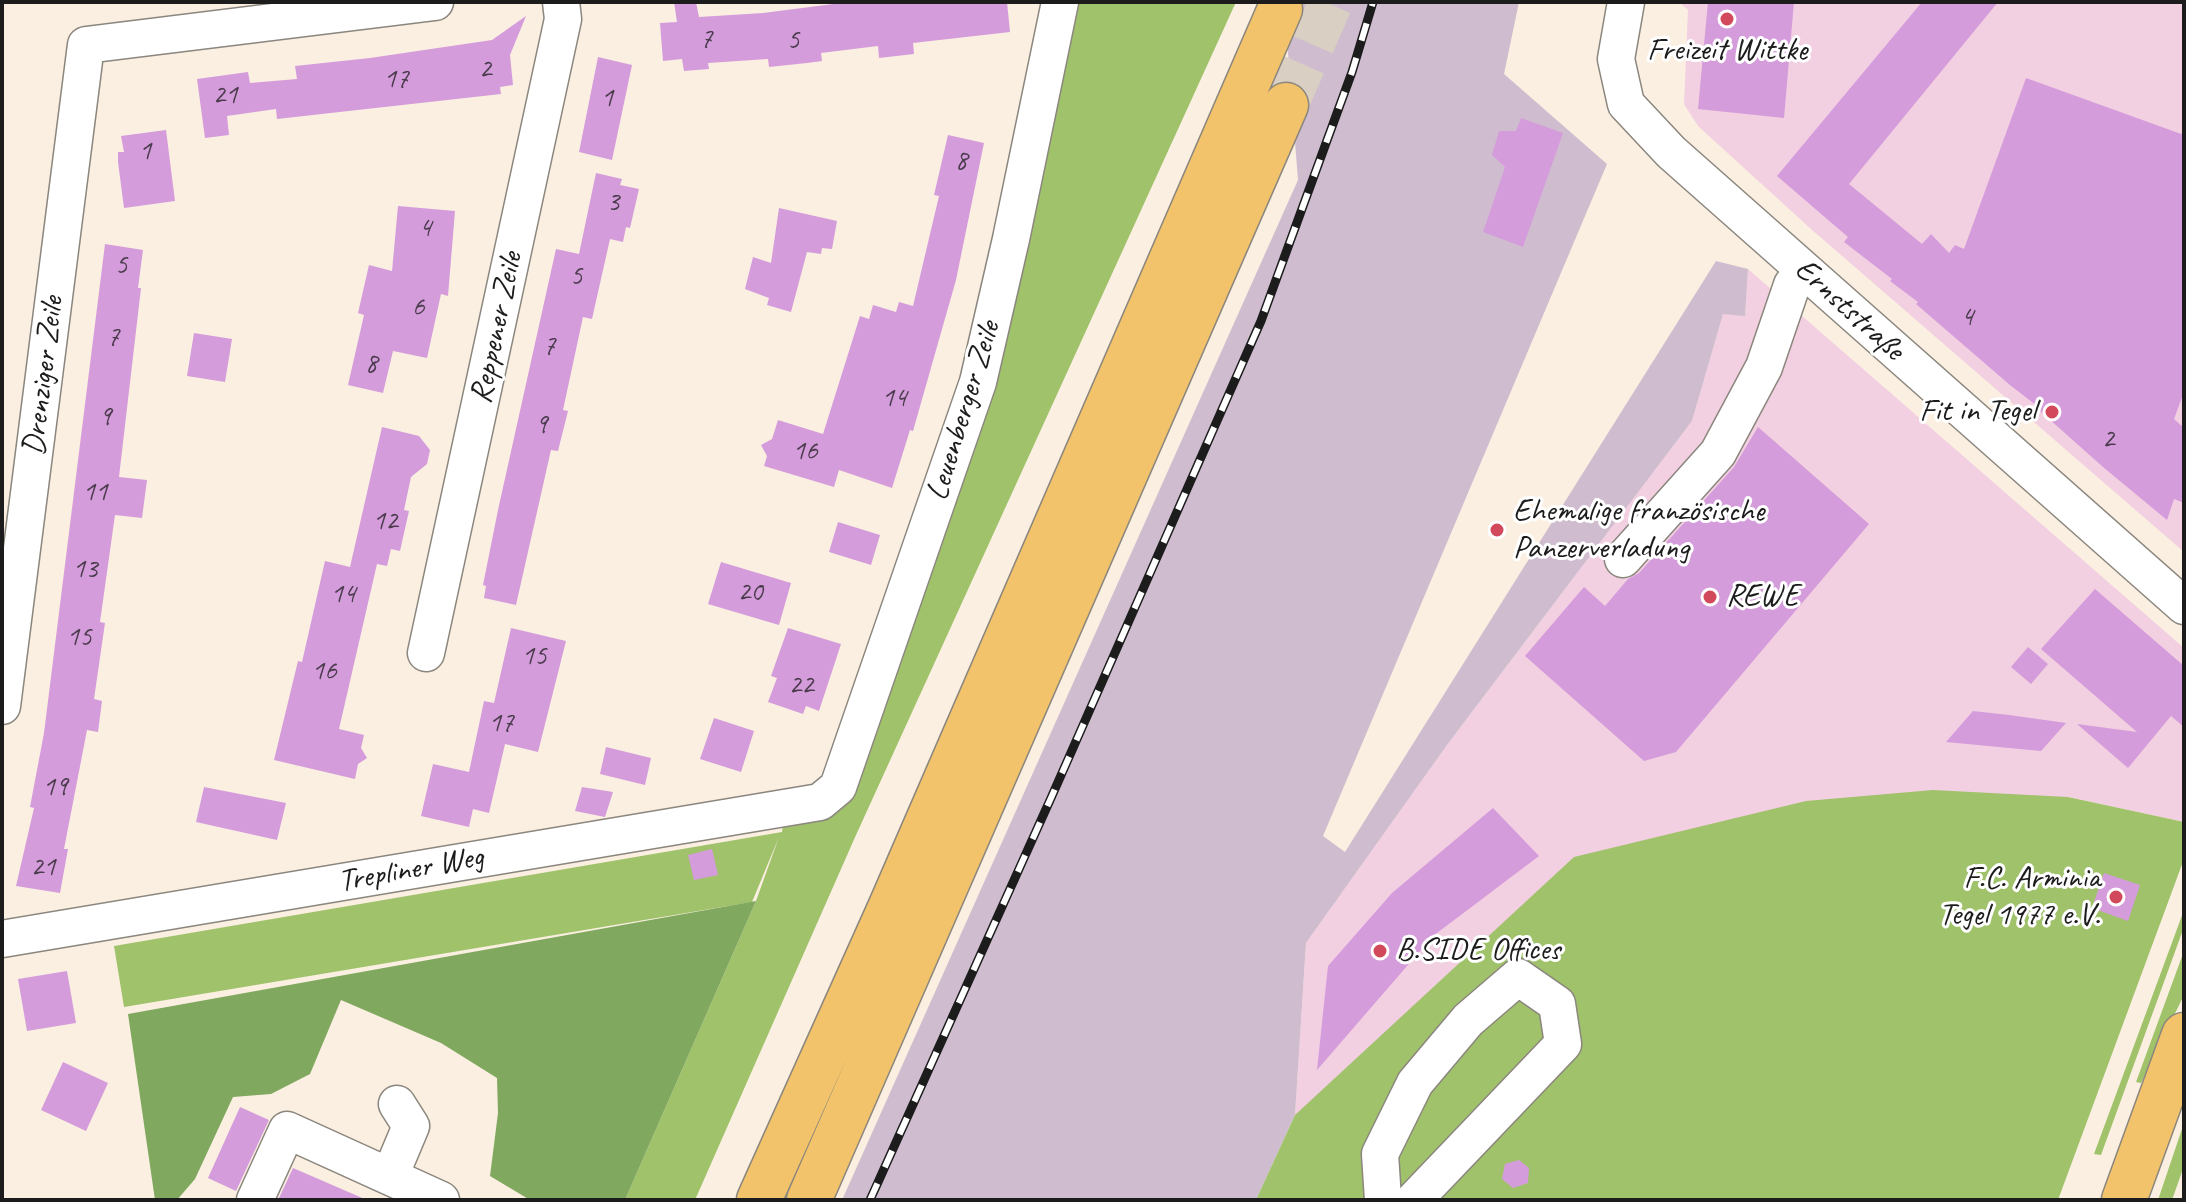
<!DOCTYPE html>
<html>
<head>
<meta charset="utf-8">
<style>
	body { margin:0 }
	#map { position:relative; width:2186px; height:1202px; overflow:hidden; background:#faefe1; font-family:Caveat,sans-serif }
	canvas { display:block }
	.frame { position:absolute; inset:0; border:4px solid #1c1c1c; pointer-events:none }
</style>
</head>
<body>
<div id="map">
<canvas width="2186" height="1202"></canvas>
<div class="frame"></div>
</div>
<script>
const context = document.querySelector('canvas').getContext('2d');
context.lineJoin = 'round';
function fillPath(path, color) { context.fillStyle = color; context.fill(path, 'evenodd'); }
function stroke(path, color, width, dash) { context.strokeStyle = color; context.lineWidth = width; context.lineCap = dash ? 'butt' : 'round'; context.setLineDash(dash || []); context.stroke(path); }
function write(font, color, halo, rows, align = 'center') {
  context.font = font + ' Caveat,sans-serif'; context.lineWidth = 6; context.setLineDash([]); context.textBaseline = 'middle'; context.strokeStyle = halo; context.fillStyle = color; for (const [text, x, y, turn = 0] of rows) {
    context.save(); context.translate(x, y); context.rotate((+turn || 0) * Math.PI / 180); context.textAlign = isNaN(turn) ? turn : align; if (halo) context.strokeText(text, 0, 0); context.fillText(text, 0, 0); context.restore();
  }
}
fillPath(new Path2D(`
	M 1679,2 L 2184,2 L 2184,552 L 1811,229 L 1698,126 L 1684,104 L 1688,10 Z
	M 1748,269 L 2184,648 L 2184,822 L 2068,797 L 1295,1115 L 1306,943 L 1447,745 L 1692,421 L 1723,313 L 1745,315 Z`), '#f2cfe1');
fillPath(new Path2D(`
	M 1284,2 L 1519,2 L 1504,74 L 1607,164 L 1323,836 L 1345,852 L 1716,261 L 1748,269 L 1745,316 L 1723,314 L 1692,421 L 1447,745 L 1306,943 L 1295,1115 L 1256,1200 L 842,1200 L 1298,180 Z`), '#cfbdcf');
fillPath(new Path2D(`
	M 1077,2 L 1236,2 L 856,835 L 695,1200 L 625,1200 L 756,901 L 779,837 L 752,902 L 124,1007 L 114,946 L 782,832 L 784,813 L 830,806 Z
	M 1933,790 L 2068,797 L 2184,822 L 2184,859 L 2058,1200 L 1256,1200 L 1295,1115 L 1574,857 L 1806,801 Z
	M 2184,910 L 2184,927 L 2101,1155 L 2094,1154 Z
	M 2184,951 L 2184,995 L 2141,1083 L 2136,1082 Z
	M 2184,1123 L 2184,1166 L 2172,1200 L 2158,1200 Z`), '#a0c26b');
fillPath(new Path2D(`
	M 756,901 L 625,1200 L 530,1200 L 490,1176 L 498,1113 L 497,1078 L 441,1043 L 341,1000 L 310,1074 L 271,1094 L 233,1097 L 195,1179 L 177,1200 L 155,1200 L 128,1014 Z`), '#80a85f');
fillPath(new Path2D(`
	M 674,2 L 696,2 L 699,17 L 763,13 L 849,2 L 1007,2 L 1010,32 L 913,43 L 914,54 L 879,58 L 878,46 L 821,53 L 822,61 L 807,63 L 769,67 L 768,59 L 708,63 L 709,69 L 684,71 L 682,59 L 663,61 L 660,23 L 677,22 Z
	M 1708,2 L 1794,2 L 1784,118 L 1698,109 Z
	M 1922,2 L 1998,2 L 1849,184 L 1922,244 L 1931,234 L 1949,253 L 1955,245 L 1964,249 L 2026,78 L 2184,135 L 2184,392 L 2174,419 L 2184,428 L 2184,503 L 2174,499 L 2167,520 L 2103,467 L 2039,410 L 2041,409 L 2010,385 L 1916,304 L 1918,302 L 1890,281 L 1892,279 L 1844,242 L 1848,237 L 1777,176 Z
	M 526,16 L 510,55 L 513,85 L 500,87 L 501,94 L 277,119 L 276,109 L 227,116 L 229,135 L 205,138 L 197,79 L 248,72 L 250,83 L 297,79 L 295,66 L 370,58 L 492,40 Z
	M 598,57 L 632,65 L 612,160 L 579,152 Z
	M 1521,118 L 1563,133 L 1523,247 L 1483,232 L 1505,167 L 1492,155 L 1499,131 L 1516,131 Z
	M 166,130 L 175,201 L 124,208 L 118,162 L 118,152 L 124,152 L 121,136 Z
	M 948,135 L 984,143 L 956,280 L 913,431 L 910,430 L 892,488 L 839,470 L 834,487 L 764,466 L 767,456 L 761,445 L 772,439 L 778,420 L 823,434 L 860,316 L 869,319 L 873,305 L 896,312 L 899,302 L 913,306 L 939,196 L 934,195 Z
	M 596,173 L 622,179 L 620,185 L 639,189 L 630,228 L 626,227 L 623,242 L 610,239 L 592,319 L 583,317 L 563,410 L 568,411 L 558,451 L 551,450 L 516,605 L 484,598 L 486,586 L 483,585 L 498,510 L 556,249 L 579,254 Z
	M 398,206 L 455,211 L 448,296 L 441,294 L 427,358 L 393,351 L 383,393 L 348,385 L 364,315 L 358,313 L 369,265 L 392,271 Z
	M 779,208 L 837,221 L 832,249 L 822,248 L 821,254 L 807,252 L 791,312 L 767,305 L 769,298 L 745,289 L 753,257 L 771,263 Z
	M 105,244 L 143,250 L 138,288 L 141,288 L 119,477 L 147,480 L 142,518 L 115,515 L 100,622 L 105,623 L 94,699 L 102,701 L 98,732 L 87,730 L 64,849 L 68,849 L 60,893 L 16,886 L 34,808 L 30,807 L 44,733 Z
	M 194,333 L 232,339 L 225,382 L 187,376 Z
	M 382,427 L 419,436 L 430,450 L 427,464 L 411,477 L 404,510 L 409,511 L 400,551 L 391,549 L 387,566 L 377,564 L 339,729 L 364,735 L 361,748 L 367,758 L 358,764 L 355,779 L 274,760 L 298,661 L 302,662 L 325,561 L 350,567 Z
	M 1758,427 L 1869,524 L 1676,752 L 1644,761 L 1525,656 L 1584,587 L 1605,606 L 1628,579 L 1639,573 L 1734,467 Z
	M 838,522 L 880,535 L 871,565 L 829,552 Z
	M 721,562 L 791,583 L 779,625 L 708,604 Z
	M 2095,589 L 2184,666 L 2184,727 L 2171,716 L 2128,768 L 2077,724 L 2137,732 L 2041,649 Z
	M 511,628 L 566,641 L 538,752 L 505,744 L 489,813 L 473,809 L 469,827 L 421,816 L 433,764 L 469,772 L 484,701 L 494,703 Z
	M 788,628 L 841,644 L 819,711 L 806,706 L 803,714 L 768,702 L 777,678 L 771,676 Z
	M 2028,647 L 2048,664 L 2031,684 L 2011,667 Z
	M 1973,711 L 2009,715 L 2066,723 L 2041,751 L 1946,742 Z
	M 714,718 L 754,731 L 741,772 L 700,759 Z
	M 606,747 L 651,758 L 645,785 L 600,774 Z
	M 204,787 L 286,803 L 277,840 L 196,822 Z
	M 582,787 L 613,792 L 605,817 L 575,811 Z
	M 1493,808 L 1539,856 L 1433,936 L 1317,1070 L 1328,966 L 1392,893 Z
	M 712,849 L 718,875 L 694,880 L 688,855 Z
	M 2104,873 L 2140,885 L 2128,921 L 2092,908 Z
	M 67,971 L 76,1023 L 27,1031 L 18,979 Z
	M 63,1062 L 108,1083 L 86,1131 L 41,1110 Z
	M 240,1107 L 269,1120 L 236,1191 L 208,1178 Z
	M 1519,1160 L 1529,1168 L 1528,1183 L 1513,1188 L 1502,1179 L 1505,1164 Z
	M 293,1168 L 367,1200 L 278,1200 Z`), '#d59cdc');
stroke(new Path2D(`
	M 1286,105 L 1331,2`), '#d9cfc3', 44, [44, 22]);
const minor = new Path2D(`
	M 1626,2 L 1616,59 L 1626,104 L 1671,152 L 2184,606
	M 1623,559 L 1718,453 L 1764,367 L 1792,285 L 1804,270
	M 426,653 L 563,19 L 561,2
	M 2,706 L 86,45 L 435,2
	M 2,939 L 820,802 L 838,787 L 978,382 L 1011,239 L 1060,2
	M 390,1176 L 411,1126 L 397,1104
	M 255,1200 L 287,1130 L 441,1200
	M 1383,1200 L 1380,1154 L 1415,1083 L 1468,1020 L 1518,977 L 1557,1004 L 1563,1044 L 1414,1200`);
const major = new Path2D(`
	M 2124,1200 L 2184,1035`);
const highway = new Path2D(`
	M 759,1200 L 891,906 L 1280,9
	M 809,1200 L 1286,105`);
stroke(minor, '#8b867e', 39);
stroke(major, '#8b867e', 47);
stroke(highway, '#8b867e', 47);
stroke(minor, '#fff', 36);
stroke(major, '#f2c36a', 44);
stroke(highway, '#f2c36a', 44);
const rail = new Path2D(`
	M 870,1200 L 1051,798 L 1261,321 L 1352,72 L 1373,2`);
stroke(rail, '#1c1c1c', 9);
stroke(rail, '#fff', 6, [18]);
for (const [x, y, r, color] of [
	[1727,19,8,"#d1495b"],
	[2052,412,8,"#d1495b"],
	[1497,530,8,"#d1495b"],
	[1710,597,8,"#d1495b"],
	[2116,897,8,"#d1495b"],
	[1380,951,8,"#d1495b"]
]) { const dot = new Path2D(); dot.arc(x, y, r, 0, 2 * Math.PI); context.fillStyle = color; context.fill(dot); stroke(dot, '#fff', 3); }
write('28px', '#4a3c4c', null, [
	["7",706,40],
	["5",793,41],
	["2",485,70],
	["17",396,80],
	["21",225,96],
	["1",607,99],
	["1",145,152],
	["8",961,162],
	["3",613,203],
	["4",425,229],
	["5",121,266],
	["5",576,277],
	["6",418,308],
	["4",1967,318],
	["7",113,338],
	["7",549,347],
	["8",371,365],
	["14",894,399],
	["9",105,418],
	["9",541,426],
	["2",2108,440],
	["16",805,452],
	["11",95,493],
	["12",385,522],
	["13",85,570],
	["20",750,593],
	["14",343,595],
	["15",79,638],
	["15",534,657],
	["16",324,672],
	["22",801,686],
	["17",501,724],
	["19",55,788],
	["21",43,868]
]);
write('32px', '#1c1c1c', '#fff', [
	["Freizeit Wittke",1727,51,"center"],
	["Fit in Tegel",2036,412,"right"],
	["Ehemalige französische",1513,512],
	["Panzerverladung",1513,549],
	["REWE",1726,597],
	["F.C. Arminia",2100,879,"right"],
	["Tegel 1977 e.V.",2100,916,"right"],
	["B.SIDE Offices",1396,951]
], 'left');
write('32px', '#1c1c1c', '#fff', [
	["Ernststraße",1849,310,42],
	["Reppener Zeile",497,328,-78],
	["Drenziger Zeile",44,376,-83],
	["Leuenberger Zeile",964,411,-73],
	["Trepliner Weg",411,870,-10]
]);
</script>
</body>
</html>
